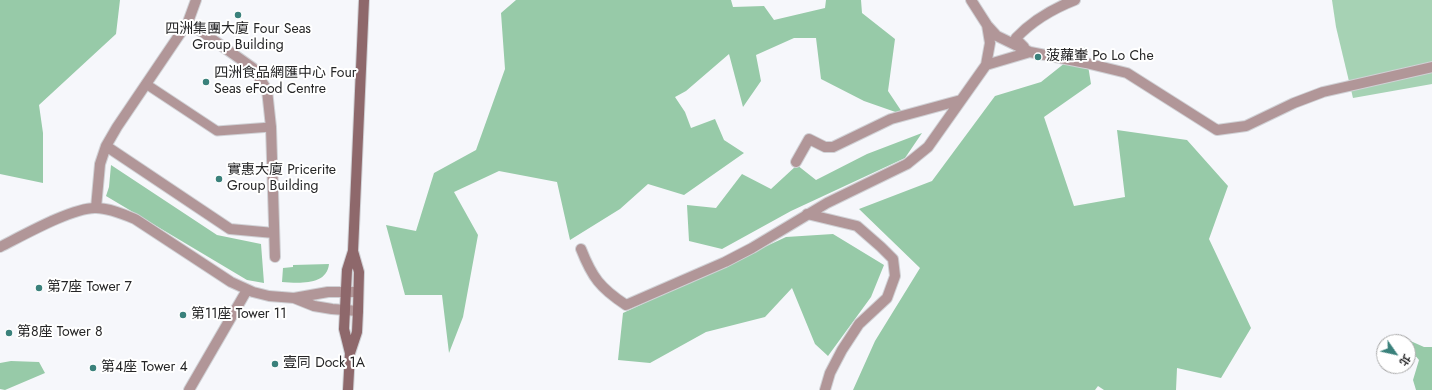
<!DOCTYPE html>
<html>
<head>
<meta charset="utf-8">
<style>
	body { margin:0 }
	#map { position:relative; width:1432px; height:390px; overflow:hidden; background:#f6f7fb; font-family:Jost,"Noto Sans TC",sans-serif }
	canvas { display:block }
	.north { position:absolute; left:1376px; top:334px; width:40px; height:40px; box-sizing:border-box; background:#fff; border:1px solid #a8a8a8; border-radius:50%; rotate:124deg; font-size:11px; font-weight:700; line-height:16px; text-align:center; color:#252526 }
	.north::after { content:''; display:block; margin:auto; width:14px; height:18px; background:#3a817b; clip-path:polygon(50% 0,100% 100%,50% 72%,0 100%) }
</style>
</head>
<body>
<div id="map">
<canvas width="1432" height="390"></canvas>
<div class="north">北</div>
</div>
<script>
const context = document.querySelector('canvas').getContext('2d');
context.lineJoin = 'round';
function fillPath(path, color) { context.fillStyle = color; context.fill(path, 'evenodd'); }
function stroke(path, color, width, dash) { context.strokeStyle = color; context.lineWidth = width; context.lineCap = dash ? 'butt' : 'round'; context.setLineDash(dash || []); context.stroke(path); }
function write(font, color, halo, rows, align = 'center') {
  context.font = font + ' Jost,"Noto Sans TC",sans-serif'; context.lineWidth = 4; context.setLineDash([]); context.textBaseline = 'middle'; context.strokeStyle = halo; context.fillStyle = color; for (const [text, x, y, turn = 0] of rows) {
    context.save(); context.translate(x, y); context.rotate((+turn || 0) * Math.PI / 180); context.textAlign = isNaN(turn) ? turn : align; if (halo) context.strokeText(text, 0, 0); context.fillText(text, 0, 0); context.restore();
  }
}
fillPath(new Path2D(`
	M 1332,0 L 1432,0 L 1432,84 L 1353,98 L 1336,27 Z`), '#a6d2b4');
fillPath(new Path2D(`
	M 0,0 L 120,0 L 116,34 L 39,105 L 43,133 L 43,183 L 0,174 Z
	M 516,0 L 731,0 L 733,7 L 764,6 L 774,20 L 825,8 L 826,0 L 861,0 L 862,13 L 895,39 L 888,91 L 904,115 L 864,101 L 821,79 L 816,38 L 794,38 L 756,55 L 761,81 L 743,107 L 729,54 L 686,91 L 675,97 L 685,112 L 691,128 L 715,119 L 724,140 L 744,153 L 684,195 L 648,184 L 620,209 L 570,240 L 557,182 L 499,171 L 454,192 L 478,235 L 463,317 L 449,353 L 442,295 L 405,295 L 386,225 L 416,231 L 434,173 L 476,150 L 505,69 L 501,13 Z
	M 1085,47 L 1091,84 L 1044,117 L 1074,206 L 1125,197 L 1117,130 L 1187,140 L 1228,186 L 1209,239 L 1251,328 L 1221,378 L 1177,368 L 1176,390 L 1104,390 L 1098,386 L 1095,390 L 853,390 L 875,341 L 920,268 L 859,209 L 932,181 L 995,96 L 1041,82 Z
	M 922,133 L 905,158 L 791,211 L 722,249 L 689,241 L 687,205 L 716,208 L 742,174 L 771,189 L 797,165 L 816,180 L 867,154 Z
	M 111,165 L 217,235 L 261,244 L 264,283 L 247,280 L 106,196 L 109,187 Z
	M 833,234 L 884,265 L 871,297 L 828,356 L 815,344 L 792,288 L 765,317 L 706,332 L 650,363 L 618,360 L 623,313 L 786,237 Z
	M 329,264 C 327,286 298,283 282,282 L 283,268 L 293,267 L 293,265 Z
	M 1397,335 L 1424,347 L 1432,347 L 1432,390 L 1416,390 L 1413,380 L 1419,360 L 1408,347 L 1408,342 L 1403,342 Z
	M 11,361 L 39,362 L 45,373 L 5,390 L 0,389 L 0,363 Z`), '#97caa8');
const pedestrian = new Path2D(`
	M 146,84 L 217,131 L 271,127`);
const minor = new Path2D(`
	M 971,0 L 987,25 L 997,36 L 1030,52 L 1086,63 L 1127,73 L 1217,130 L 1246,126 L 1294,103 L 1323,92 L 1432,67
	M 188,22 L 253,68 L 267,90 L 271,127 L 275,257
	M 1024,47 L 1019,42 L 1016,38 C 1033,20 1052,9 1075,0
	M 986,65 L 1030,52
	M 106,146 L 230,229 L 274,233
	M 796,162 L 809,139 L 825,147 L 833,147 L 891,119 L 961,100
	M 96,208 L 100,164 L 106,146 L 117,127 L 188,22 L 196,0
	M 807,214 L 857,226 L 881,247 L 893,259 L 895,276 L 887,298 L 859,324 L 842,350 L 830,373 L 825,390
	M 0,247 C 22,236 73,207 96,208 C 109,208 123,214 135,219 L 231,282 L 253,292 L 269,296 L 294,298 L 328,292 L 358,292
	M 581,249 C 592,277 600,288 626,305 L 725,262 L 752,248 L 827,203 L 907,164 L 928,147 L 986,65 L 990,43 L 987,25
	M 294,298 L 314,306 L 332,309 L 358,311
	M 189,390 L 247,290`);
const secondary = new Path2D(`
	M 350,353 L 357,332 L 358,311 L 359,272 L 353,251
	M 348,390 L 350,353 L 344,329 L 347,270 L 353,251 L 364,0`);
stroke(pedestrian, '#d0d1d5', 11);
stroke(minor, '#d0d1d5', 12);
stroke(secondary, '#d0d1d5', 12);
stroke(pedestrian, '#b19698', 9);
stroke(minor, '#b19698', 10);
stroke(secondary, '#8e686b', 10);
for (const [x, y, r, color] of [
	[238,15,4,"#3a817b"],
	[1038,57,4,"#3a817b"],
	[206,82,4,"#3a817b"],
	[219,179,4,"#3a817b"],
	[39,288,4,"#3a817b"],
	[183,315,4,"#3a817b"],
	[9,333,4,"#3a817b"],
	[275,364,4,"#3a817b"],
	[93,368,4,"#3a817b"]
]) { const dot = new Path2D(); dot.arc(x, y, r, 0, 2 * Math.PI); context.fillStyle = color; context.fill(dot); stroke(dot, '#fff', 1.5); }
write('14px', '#252526', '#fff', [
	["四洲集團大廈 Four Seas",238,30,"center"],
	["Group Building",238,46,"center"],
	["菠蘿輋 Po Lo Che",1046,57],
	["四洲食品網匯中心 Four",214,74],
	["Seas eFood Centre",214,90],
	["實惠大廈 Pricerite",227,171],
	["Group Building",227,187],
	["第7座 Tower 7",47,288],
	["第11座 Tower 11",191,315],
	["第8座 Tower 8",17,333],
	["壹同 Dock 1A",283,364],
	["第4座 Tower 4",101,368]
], 'left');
</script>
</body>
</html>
